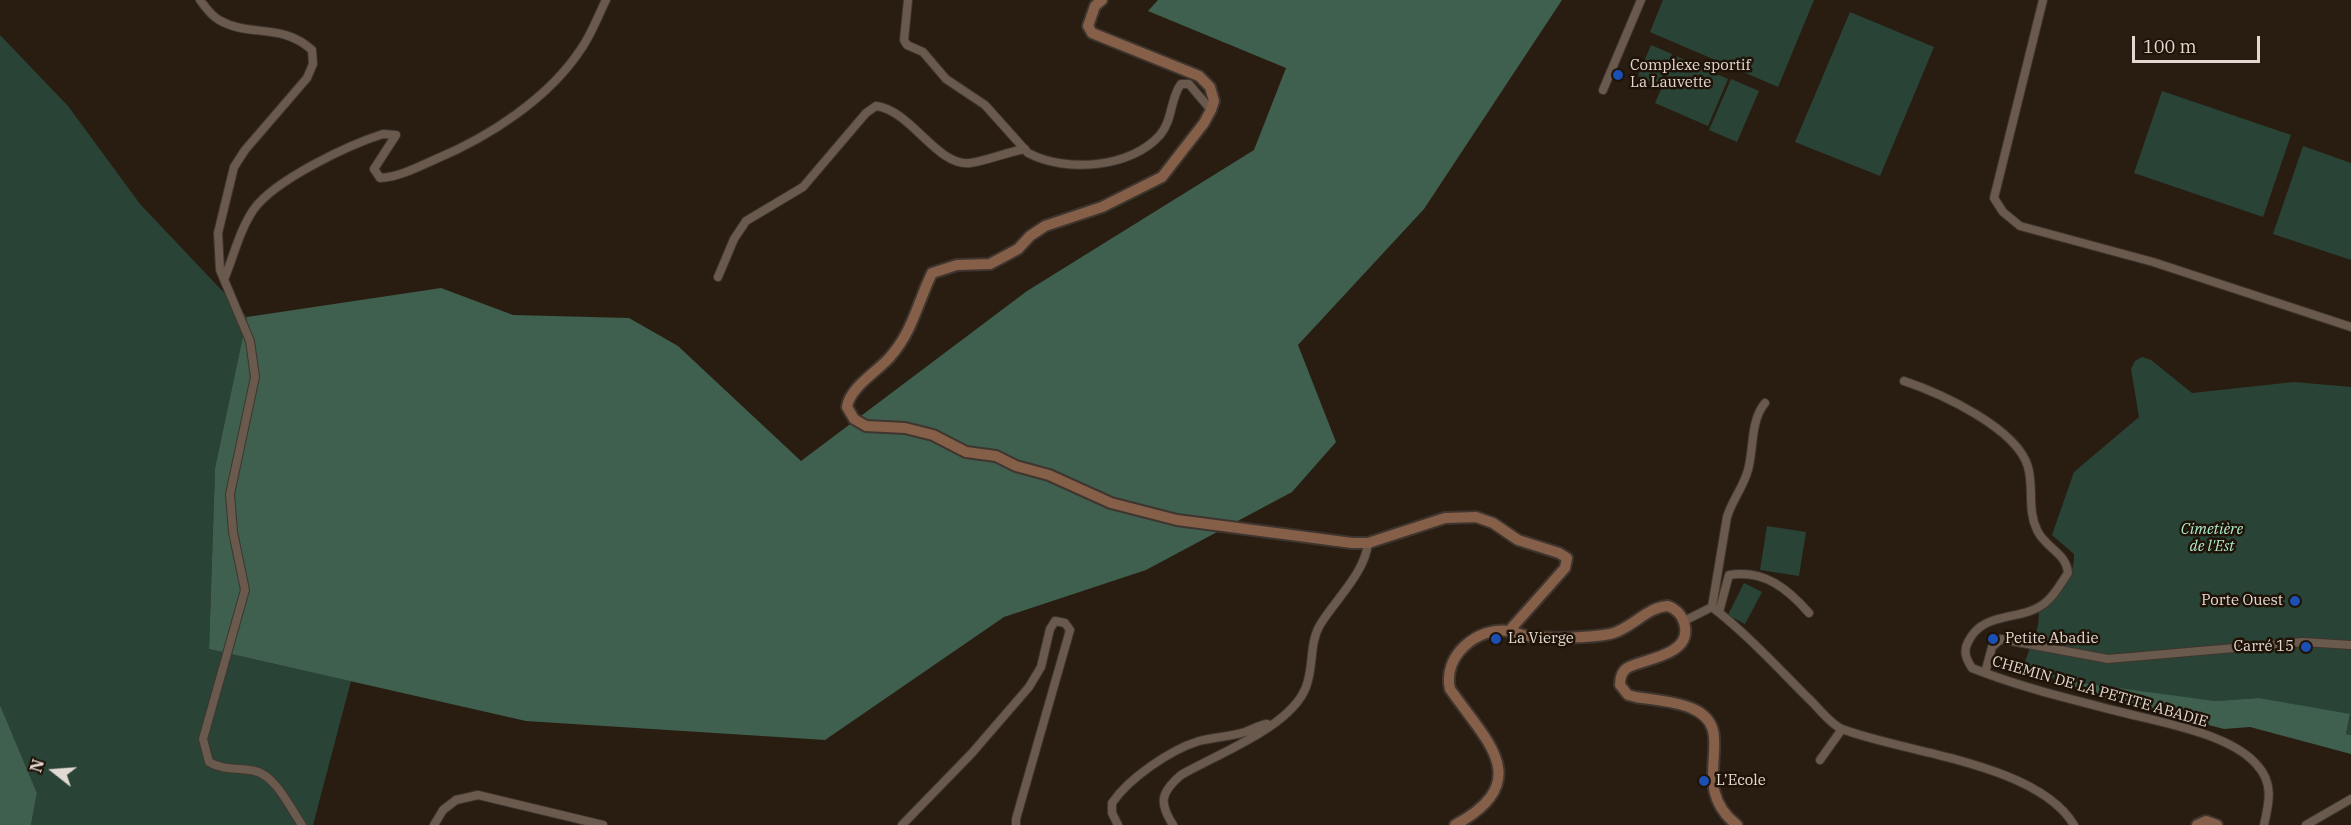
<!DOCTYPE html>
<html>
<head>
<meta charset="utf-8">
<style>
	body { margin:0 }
	#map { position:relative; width:2351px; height:825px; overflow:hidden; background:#291d11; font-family:"IBM Plex Serif",serif }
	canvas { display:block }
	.north { position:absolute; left:24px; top:741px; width:60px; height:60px; -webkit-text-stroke:4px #1f1308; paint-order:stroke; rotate:287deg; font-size:16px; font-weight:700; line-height:24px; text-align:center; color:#e2d9d2 }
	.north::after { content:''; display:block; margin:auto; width:21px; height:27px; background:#e2d9d2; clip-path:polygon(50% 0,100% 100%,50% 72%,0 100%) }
	.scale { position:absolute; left:2132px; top:36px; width:128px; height:27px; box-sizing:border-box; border:3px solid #e2d9d2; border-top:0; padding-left:8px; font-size:18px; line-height:21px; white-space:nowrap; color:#e2d9d2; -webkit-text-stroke:4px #1f1308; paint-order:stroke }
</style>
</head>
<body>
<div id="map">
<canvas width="2351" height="825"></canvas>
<div class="north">N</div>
<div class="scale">100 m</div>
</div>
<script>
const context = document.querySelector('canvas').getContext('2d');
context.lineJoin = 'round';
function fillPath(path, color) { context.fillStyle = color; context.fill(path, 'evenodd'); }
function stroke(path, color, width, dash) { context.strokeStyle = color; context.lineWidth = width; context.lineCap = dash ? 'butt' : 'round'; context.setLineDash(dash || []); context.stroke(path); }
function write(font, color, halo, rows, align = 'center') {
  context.font = font + ' "IBM Plex Serif",serif'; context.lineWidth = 5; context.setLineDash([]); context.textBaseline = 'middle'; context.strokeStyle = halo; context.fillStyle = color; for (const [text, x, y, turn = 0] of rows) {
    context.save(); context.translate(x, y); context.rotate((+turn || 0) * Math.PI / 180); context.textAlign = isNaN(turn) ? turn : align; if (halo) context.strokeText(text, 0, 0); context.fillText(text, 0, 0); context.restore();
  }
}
fillPath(new Path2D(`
	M 1663,0 L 1814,0 L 1778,87 L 1650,32 Z
	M 1850,12 L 1934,47 L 1880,176 L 1795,142 Z
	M 0,35 L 68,106 L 140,204 L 247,317 L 215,468 L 209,649 L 351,681 L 313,825 L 31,825 L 37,793 L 0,705 Z
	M 1651,45 L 1672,54 L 1659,85 L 1638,76 Z
	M 1676,56 L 1728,79 L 1708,126 L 1655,103 Z
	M 1731,79 L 1759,91 L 1737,142 L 1709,130 Z
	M 2162,91 L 2291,135 L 2263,217 L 2134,173 Z
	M 2303,146 L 2351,163 L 2351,260 L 2273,234 Z
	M 2142,357 L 2151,360 L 2192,393 L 2294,382 L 2351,387 L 2351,735 L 2346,734 L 2350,715 L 2259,698 L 2215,701 L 2105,688 L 2058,680 L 2023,667 L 2038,626 L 2039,612 C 2057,596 2075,579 2074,554 L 2052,535 L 2074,472 L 2139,417 L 2131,369 L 2135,361 Z
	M 1767,526 L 1806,532 L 1799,576 L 1760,570 Z
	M 1744,583 L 1762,592 L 1745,624 L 1728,615 Z`), '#294437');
fillPath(new Path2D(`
	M 1158,0 L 1562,0 L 1424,209 L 1298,345 L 1336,442 L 1292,492 L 1146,570 L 1004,617 L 825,740 L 526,721 L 209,649 L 215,468 L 247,317 L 441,288 L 513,315 L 629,318 L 678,346 L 801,461 L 1027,291 L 1254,150 L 1286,68 L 1148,11 Z
	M 2058,680 L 2215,701 L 2259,698 L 2350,714 L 2346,734 L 2351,735 L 2351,754 L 2250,727 L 2224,729 L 2097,696 Z
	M 0,705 L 37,793 L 31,825 L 0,825 Z`), '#3f5f4f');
const street = new Path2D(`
	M 200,0 C 205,7 212,16 219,20 C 250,38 281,22 312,50 L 313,64 L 307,78 L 245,150 L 234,167 L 218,233 L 220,270 L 250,341 L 255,377 L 230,494 L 233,532 L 245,590 L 203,739 L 209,762 C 224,771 239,767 255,771 C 276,776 290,808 302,825
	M 908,0 L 904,40 L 907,45 L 923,52 L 946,79 L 985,105 L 1028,153 C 1066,173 1131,168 1160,135 C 1173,120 1170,98 1181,84 L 1189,84 L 1211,110
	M 2043,0 L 1994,198 L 2003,212 L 2020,226 L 2153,262 L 2351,327
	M 1603,90 L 1641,0
	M 225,277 C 234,255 240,229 254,209 C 275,180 348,145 383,134 L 396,135 L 374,169 L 380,178 C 399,177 418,167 436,159 C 489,137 549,98 581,49 C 591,35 598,16 606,0
	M 718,277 L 734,239 L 746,221 L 803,187 L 866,113 L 876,106 C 911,110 937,167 970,163 C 986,161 1007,152 1025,149
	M 1904,381 C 1940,393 2017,428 2028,467 C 2034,488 2027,509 2037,530 C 2045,548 2066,552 2068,573 C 2061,583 2055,595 2045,603 C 2021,622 1983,610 1968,642 C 1963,651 1966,659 1972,668 C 2017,686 2066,698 2113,710 C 2153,721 2229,732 2257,765 C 2274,783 2269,803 2264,825
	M 1712,607 L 1727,517 C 1732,500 1743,488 1748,470 C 1754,449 1750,421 1765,403
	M 1719,612 L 1729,575 C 1764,569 1788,589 1809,613
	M 1684,621 L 1712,607 C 1747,634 1777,667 1808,698 C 1818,707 1830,724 1842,729 C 1904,753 2037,763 2074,825
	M 1985,673 L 1992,647 L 2001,639 L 2108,659 L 2303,642 L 2351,645
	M 1820,760 L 1842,729
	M 434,825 L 443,810 L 456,800 L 478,795 L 603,825
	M 902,825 L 972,753 L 1029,687 L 1041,667 L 1050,629 L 1055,621 L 1065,623 L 1070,630 L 1016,819 L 1016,825
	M 1118,825 L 1112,813 L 1112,803 C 1129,778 1170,750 1199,741 C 1214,737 1230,737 1245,732 C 1253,729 1259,725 1267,724
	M 1173,825 C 1159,803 1160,793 1181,775 C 1217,754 1291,727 1306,687 C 1314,667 1309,643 1320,625 C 1335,600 1365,573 1368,543
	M 2306,825 L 2351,799`);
const secondary = new Path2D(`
	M 1102,0 L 1095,6 L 1088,26 L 1092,33 L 1199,76 L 1210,87 L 1214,101 L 1211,110 L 1204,123 L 1162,177 L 1102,207 L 1045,226 L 1030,236 L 1018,249 L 990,264 L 957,265 L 932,273 C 917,304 913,331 890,357 C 877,372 850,387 847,407 L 854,419 L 866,426 L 905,428 L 933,435 L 966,452 L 996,456 L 1016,466 L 1049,475 L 1111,503 L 1177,520 L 1352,543 L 1368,543 L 1445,518 L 1476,517 L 1493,523 L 1518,540 L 1559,553 L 1567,558 L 1565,568 L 1509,631
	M 1455,825 C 1536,781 1486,741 1450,689 C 1442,656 1478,626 1509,631 C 1515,632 1521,635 1527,636 C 1550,639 1588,638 1610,634 C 1632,629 1646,607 1668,606 C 1678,610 1683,616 1685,627 C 1690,656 1642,659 1627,668 C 1621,672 1620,678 1620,685 L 1628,695 L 1636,697 C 1654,700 1675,701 1691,708 C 1743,729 1684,784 1737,825
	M 2197,825 L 2206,821 L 2217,825`);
stroke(street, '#3f352f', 10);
stroke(secondary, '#3f352f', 14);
stroke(street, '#695a4d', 8);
stroke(secondary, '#865f49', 10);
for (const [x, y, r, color] of [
	[1618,75,6,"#1a4fb4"],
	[2295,601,6,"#1a4fb4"],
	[1496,639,6,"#1a4fb4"],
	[1993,639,6,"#1a4fb4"],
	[2306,647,6,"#1a4fb4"],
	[1704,781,6,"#1a4fb4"]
]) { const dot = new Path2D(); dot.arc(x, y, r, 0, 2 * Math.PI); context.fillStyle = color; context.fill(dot); stroke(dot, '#1f1308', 2); }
write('15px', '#e2d9d2', '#1f1308', [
	["Complexe sportif",1630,66],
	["La Lauvette",1630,83],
	["Porte Ouest",2283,601,"right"],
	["La Vierge",1508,639],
	["Petite Abadie",2005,639],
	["Carré 15",2294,647,"right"],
	["L’Ecole",1716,781]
], 'left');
write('italic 15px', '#afeccd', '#1f1308', [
	["Cimetière",2212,530],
	["de l'Est",2212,547]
]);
write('15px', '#e2d9d2', '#1f1308', [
	["CHEMIN DE LA PETITE ABADIE",2100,692,16]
]);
</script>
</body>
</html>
